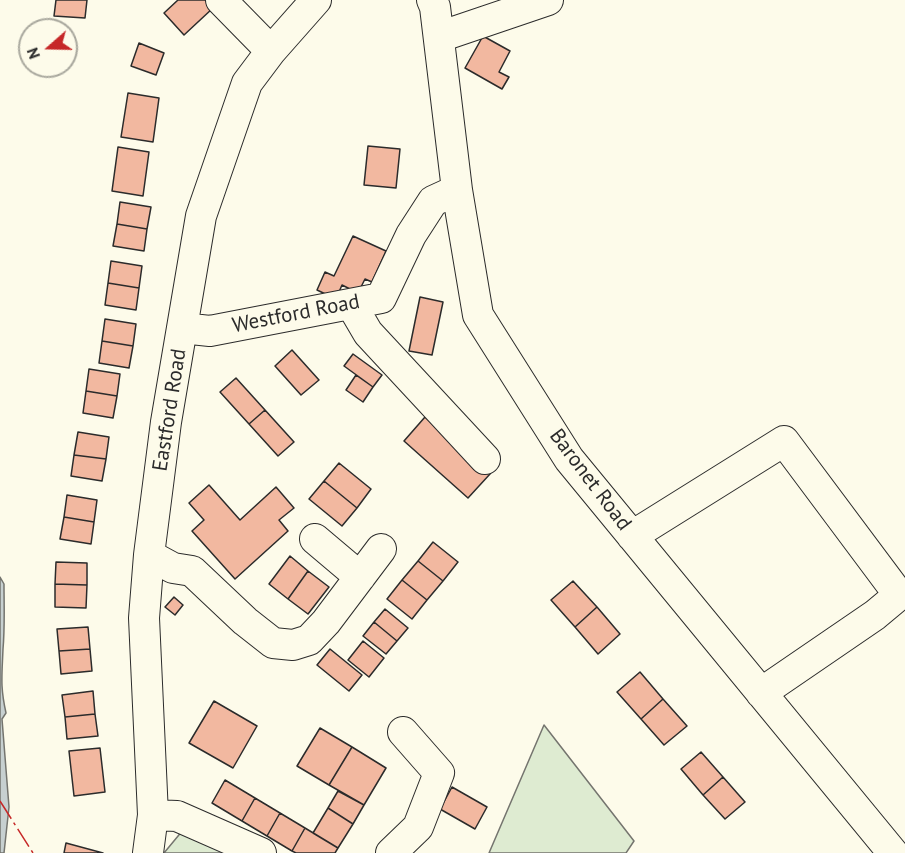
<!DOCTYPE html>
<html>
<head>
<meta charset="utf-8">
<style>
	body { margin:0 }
	#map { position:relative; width:905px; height:853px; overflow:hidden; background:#fdfbea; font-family:"PT Sans",sans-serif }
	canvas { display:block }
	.north { position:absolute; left:18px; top:18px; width:60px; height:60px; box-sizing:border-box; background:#fdfbea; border:2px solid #a9a89e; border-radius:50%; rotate:250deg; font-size:16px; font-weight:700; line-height:24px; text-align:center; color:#2b2b2b }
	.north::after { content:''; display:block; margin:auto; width:21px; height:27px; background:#c62828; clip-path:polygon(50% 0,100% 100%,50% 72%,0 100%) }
</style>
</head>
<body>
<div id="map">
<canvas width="905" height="853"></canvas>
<div class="north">N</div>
</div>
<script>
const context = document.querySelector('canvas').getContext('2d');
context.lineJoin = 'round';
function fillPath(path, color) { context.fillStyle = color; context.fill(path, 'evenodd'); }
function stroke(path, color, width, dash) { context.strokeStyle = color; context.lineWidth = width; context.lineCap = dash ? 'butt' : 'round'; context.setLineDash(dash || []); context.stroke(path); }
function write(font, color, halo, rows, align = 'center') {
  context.font = font + ' "PT Sans",sans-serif'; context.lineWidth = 4.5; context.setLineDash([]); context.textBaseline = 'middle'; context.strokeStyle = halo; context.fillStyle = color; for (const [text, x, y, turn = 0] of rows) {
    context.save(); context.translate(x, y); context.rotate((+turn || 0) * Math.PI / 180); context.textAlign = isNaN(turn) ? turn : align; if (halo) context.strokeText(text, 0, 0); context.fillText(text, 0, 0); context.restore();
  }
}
const green = new Path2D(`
	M 544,725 L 634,841 L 626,853 L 489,853 Z
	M 183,830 L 238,853 L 164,853 Z`);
fillPath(green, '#deebd1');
stroke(green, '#74746e', 1.5);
const water = new Path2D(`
	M 0,577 L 4,584 C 4,605 5,627 3,649 C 2,676 0,686 6,713 L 2,719 L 9,807 L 4,853 L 0,853 Z`);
fillPath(water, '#c7d0d0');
stroke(water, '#74746e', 1.5);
const building = new Path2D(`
	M 56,0 L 87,0 L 85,18 L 54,16 Z
	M 178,0 L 205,0 L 213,8 L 184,35 L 164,13 Z
	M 483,36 L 510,51 L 499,72 L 509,77 L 502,89 L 465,68 Z
	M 139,43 L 164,53 L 156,75 L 131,66 Z
	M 128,93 L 159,98 L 153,142 L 121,137 Z
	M 368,146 L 400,149 L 396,188 L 364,185 Z
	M 118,147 L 149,152 L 143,196 L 112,191 Z
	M 120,202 L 151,207 L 147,229 L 117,224 Z
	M 117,224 L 147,229 L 144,251 L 113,246 Z
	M 353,236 L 386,251 L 372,282 L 365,279 L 358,293 L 342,285 L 336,299 L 317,290 L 325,272 L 334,276 Z
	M 111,261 L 142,266 L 139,288 L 108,283 Z
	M 108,283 L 139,288 L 136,310 L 105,305 Z
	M 420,297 L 443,302 L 432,355 L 409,351 Z
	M 105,319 L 136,324 L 133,346 L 102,341 Z
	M 102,341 L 133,346 L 129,368 L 99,363 Z
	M 292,350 L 319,380 L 301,395 L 275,366 Z
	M 353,354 L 382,375 L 373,387 L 344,366 Z
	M 89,369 L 120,374 L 117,396 L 86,391 Z
	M 356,375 L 373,387 L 363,402 L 346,390 Z
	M 236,378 L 265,410 L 249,424 L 220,392 Z
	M 86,391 L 117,396 L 113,418 L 83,413 Z
	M 265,410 L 294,442 L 278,456 L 249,424 Z
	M 425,417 L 490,474 L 468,498 L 404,441 Z
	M 78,432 L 109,437 L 106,459 L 74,455 Z
	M 74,455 L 106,459 L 102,481 L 71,476 Z
	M 339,463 L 371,489 L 357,508 L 324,481 Z
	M 324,481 L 357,508 L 342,526 L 309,499 Z
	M 209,485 L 240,520 L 276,487 L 294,508 L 279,520 L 288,531 L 235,579 L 192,531 L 204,520 L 189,503 Z
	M 67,495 L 97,500 L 94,522 L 64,517 Z
	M 64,517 L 94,522 L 91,544 L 60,539 Z
	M 433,542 L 458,562 L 443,581 L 418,561 Z
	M 290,556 L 308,571 L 288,599 L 269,584 Z
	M 418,561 L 443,581 L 427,600 L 402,580 Z
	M 56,562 L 87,563 L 87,585 L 55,584 Z
	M 308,571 L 329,587 L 308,614 L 288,599 Z
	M 402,580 L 427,600 L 412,619 L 387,599 Z
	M 573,581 L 597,607 L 575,627 L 551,600 Z
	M 55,584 L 87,585 L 86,608 L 55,607 Z
	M 174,597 L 183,605 L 175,615 L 165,607 Z
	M 597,607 L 620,634 L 598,654 L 575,627 Z
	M 385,609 L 408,628 L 397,641 L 374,622 Z
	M 374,622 L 397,641 L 386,654 L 363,636 Z
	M 88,627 L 90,649 L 59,651 L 57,629 Z
	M 363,641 L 384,658 L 369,677 L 348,660 Z
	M 90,649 L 92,671 L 61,674 L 59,651 Z
	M 330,649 L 362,675 L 349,691 L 317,665 Z
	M 640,672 L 663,699 L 641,719 L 617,692 Z
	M 93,691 L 95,714 L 65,717 L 62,695 Z
	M 663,699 L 687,726 L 664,745 L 641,719 Z
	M 214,701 L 257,726 L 233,768 L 189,743 Z
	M 95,714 L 98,736 L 67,739 L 65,717 Z
	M 320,728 L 352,747 L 329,785 L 297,766 Z
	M 352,747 L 386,768 L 364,805 L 329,785 Z
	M 100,748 L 105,792 L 74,796 L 69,751 Z
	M 701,752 L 723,777 L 703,795 L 681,769 Z
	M 723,777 L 745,802 L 725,819 L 703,795 Z
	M 225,780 L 255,798 L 242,821 L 212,803 Z
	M 452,787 L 487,807 L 475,829 L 440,809 Z
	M 338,791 L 364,805 L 353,824 L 328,808 Z
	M 255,798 L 280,813 L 267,836 L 242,821 Z
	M 328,808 L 353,824 L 338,848 L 313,833 Z
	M 280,813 L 305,828 L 292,851 L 267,836 Z
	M 305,828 L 338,848 L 335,853 L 296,853 L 292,851 Z
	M 66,843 L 103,853 L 64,853 Z`);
fillPath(building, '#f2b8a0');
stroke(building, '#2b2b2b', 1.5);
const minor = new Path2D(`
	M 221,0 L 271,51
	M 432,0 L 435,7 L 457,190 L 478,315 L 569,459 L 893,853
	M 439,37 L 548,0
	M 351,304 L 368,333 L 485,459
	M 182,328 L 210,331 L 381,298 L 411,235 L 433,201 L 457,190
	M 632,536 L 784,441 L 899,595 L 875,615 L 761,693
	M 315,539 L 360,577
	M 149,555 L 173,568 L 192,571 L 245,621 L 273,643 L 293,645 L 309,640 L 326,622 L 381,549
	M 153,815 L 177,816 L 261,853
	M 148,853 L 153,815 L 144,618 L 149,555 L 166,422 L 201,216 L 247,83 L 271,51 L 316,0
	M 391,853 L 418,827 L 439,773 L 403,732`);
stroke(minor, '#2b2b2b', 32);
stroke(minor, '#fdfbea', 30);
stroke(new Path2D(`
	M 0,801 L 33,853`), '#c62828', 1.5, [21, 4.5, 3, 4.5]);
write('21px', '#2b2b2b', '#fdfbea', [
	["Westford Road",296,314,-11],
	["Eastford Road",170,410,-81],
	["Baronet Road",590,480,53]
]);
</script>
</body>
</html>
